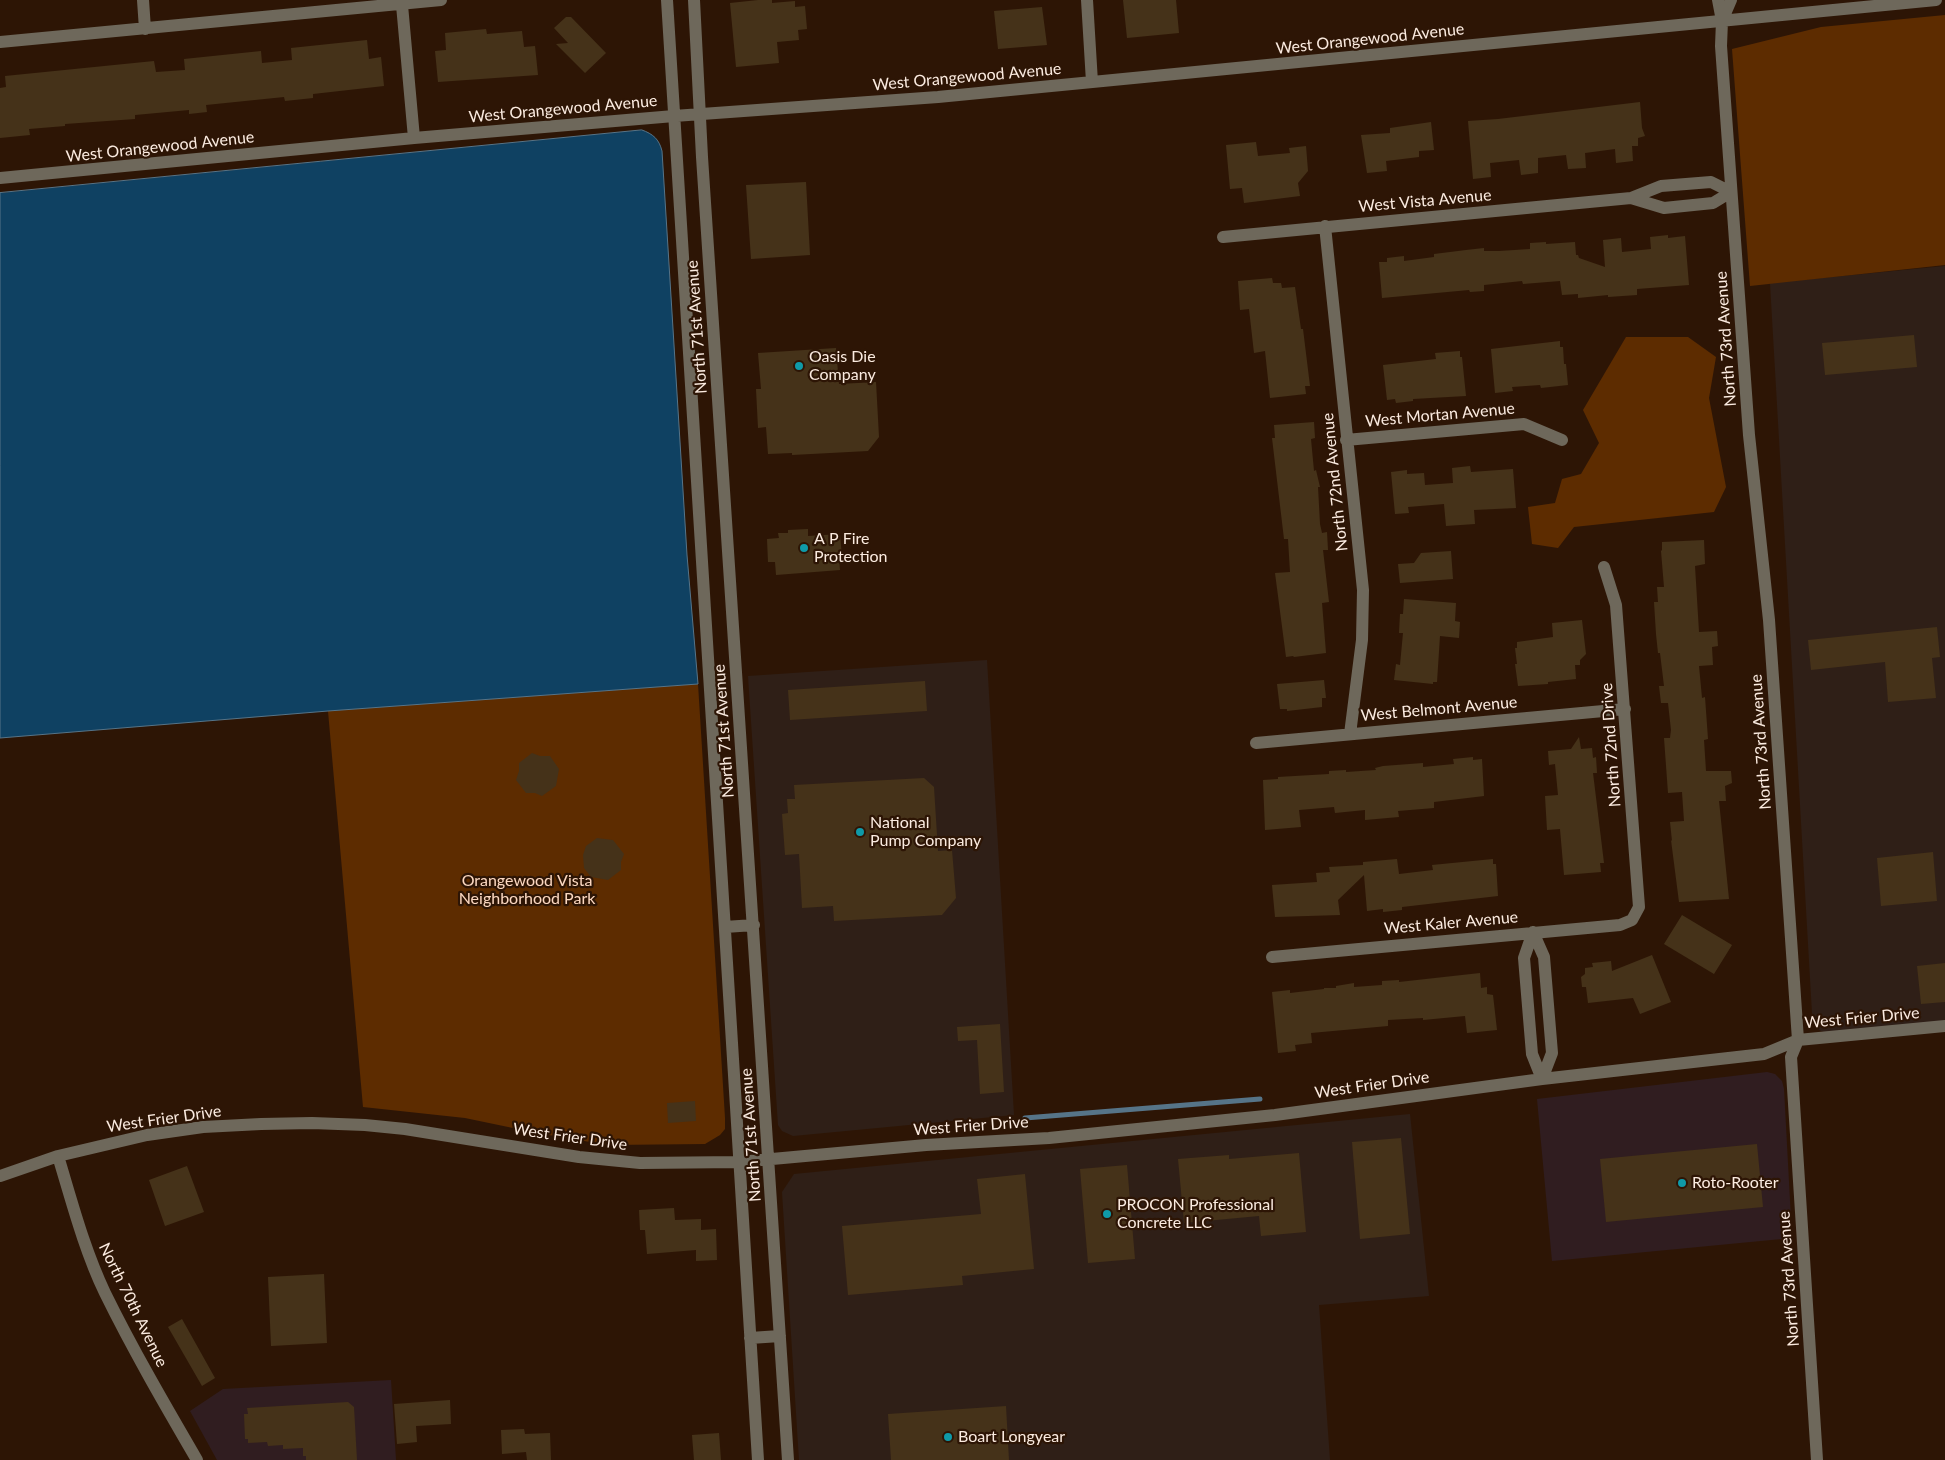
<!DOCTYPE html>
<html>
<head>
<meta charset="utf-8">
<style>
	body { margin:0 }
	canvas { display:block; background:#2d1505 }
</style>
</head>
<body>
<canvas width="1945" height="1460"></canvas>
<script>
const context = document.querySelector('canvas').getContext('2d');
context.lineJoin = 'round';
function fillPath(path, color) { context.fillStyle = color; context.fill(path, 'evenodd'); }
function stroke(path, color, width, dash) { context.strokeStyle = color; context.lineWidth = width; context.lineCap = dash ? 'butt' : 'round'; context.setLineDash(dash || []); context.stroke(path); }
function write(font, color, halo, rows, align = 'center') {
  context.font = font + ' Lato,sans-serif'; context.lineWidth = 4.5; context.setLineDash([]); context.textBaseline = 'middle'; context.strokeStyle = halo; context.fillStyle = color; for (const [text, x, y, turn = 0] of rows) {
    context.save(); context.translate(x, y); context.rotate((+turn || 0) * Math.PI / 180); context.textAlign = isNaN(turn) ? turn : align; if (halo) context.strokeText(text, 0, 0); context.fillText(text, 0, 0); context.restore();
  }
}
fillPath(new Path2D(`
	M 1767,1072 L 1775,1074 L 1782,1081 L 1784,1089 L 1792,1238 L 1552,1261 L 1537,1099 Z
	M 391,1380 L 396,1460 L 217,1460 L 190,1411 L 223,1389 Z`), '#301d20');
fillPath(new Path2D(`
	M 1945,266 L 1945,1021 L 1828,1033 L 1821,1031 L 1815,1027 L 1813,1022 L 1812,1013 L 1770,283 Z
	M 987,660 L 1014,1115 L 793,1136 L 782,1131 L 778,1125 L 748,676 Z
	M 1410,1114 L 1429,1296 L 1319,1305 L 1330,1460 L 799,1460 L 782,1192 L 794,1174 Z`), '#2f1f17');
fillPath(new Path2D(`
	M 1945,15 L 1945,265 L 1750,286 L 1732,49 L 1821,27 Z
	M 1626,337 L 1688,337 L 1716,357 L 1709,398 L 1726,487 L 1714,512 L 1574,527 L 1558,548 L 1532,544 L 1528,507 L 1555,503 L 1562,479 L 1581,474 L 1599,443 L 1583,410 Z
	M 698,684 L 725,1118 L 725,1129 L 720,1135 L 705,1144 L 608,1145 L 537,1133 L 465,1118 L 363,1107 L 328,711 Z`), '#5d2c00');
const water = new Path2D(`
	M 642,130 C 653,134 659,139 662,151 L 687,555 L 698,684 L 328,711 L 0,738 L 0,193 Z`);
fillPath(water, '#0f4162');
stroke(water, '#567488', 1);
stroke(new Path2D(`
	M 1025,1118 L 1260,1099`), '#567488', 5);
fillPath(new Path2D(`
	M 758,0 L 772,0 L 772,3 L 795,1 L 795,7 L 805,6 L 807,29 L 798,30 L 799,40 L 777,42 L 779,63 L 736,67 L 730,3 Z
	M 1123,0 L 1176,0 L 1179,33 L 1127,38 Z
	M 1042,7 L 1047,45 L 998,49 L 994,11 Z
	M 566,17 L 571,17 L 606,53 L 585,73 L 556,44 L 568,43 L 554,28 Z
	M 486,29 L 487,34 L 522,31 L 524,47 L 535,46 L 538,75 L 438,82 L 435,51 L 446,50 L 445,33 Z
	M 367,40 L 369,59 L 381,57 L 384,86 L 313,94 L 313,98 L 285,101 L 284,97 L 206,105 L 207,112 L 189,114 L 189,110 L 135,115 L 135,119 L 65,124 L 65,126 L 29,129 L 30,135 L 0,138 L 0,88 L 6,87 L 5,76 L 154,61 L 156,72 L 185,70 L 184,59 L 261,51 L 262,63 L 292,60 L 291,48 Z
	M 1640,102 L 1642,128 L 1645,136 L 1638,138 L 1638,146 L 1632,146 L 1633,161 L 1616,163 L 1615,149 L 1585,153 L 1586,168 L 1568,169 L 1566,155 L 1538,158 L 1538,173 L 1521,175 L 1519,160 L 1490,163 L 1491,177 L 1473,179 L 1468,121 L 1498,119 Z
	M 1431,122 L 1434,150 L 1419,151 L 1419,157 L 1386,161 L 1387,171 L 1367,173 L 1361,135 L 1390,133 L 1390,128 Z
	M 1256,142 L 1258,156 L 1290,153 L 1289,148 L 1306,146 L 1308,171 L 1298,183 L 1300,196 L 1244,203 L 1242,188 L 1230,189 L 1226,145 Z
	M 806,182 L 810,255 L 751,259 L 746,185 Z
	M 1668,235 L 1668,238 L 1685,236 L 1689,285 L 1637,289 L 1637,295 L 1608,297 L 1608,295 L 1578,298 L 1578,294 L 1562,295 L 1560,281 L 1523,284 L 1522,281 L 1484,285 L 1484,291 L 1470,292 L 1469,290 L 1382,298 L 1379,262 L 1387,262 L 1387,258 L 1404,256 L 1404,261 L 1434,257 L 1434,254 L 1466,250 L 1484,248 L 1484,251 L 1499,251 L 1530,249 L 1530,243 L 1546,242 L 1546,244 L 1575,242 L 1576,255 L 1578,255 L 1579,258 L 1605,267 L 1603,240 L 1621,238 L 1622,252 L 1651,249 L 1650,237 Z
	M 1272,278 L 1273,283 L 1281,283 L 1282,288 L 1295,287 L 1301,329 L 1303,329 L 1310,386 L 1305,386 L 1306,394 L 1270,398 L 1265,351 L 1254,353 L 1249,309 L 1240,310 L 1238,281 Z
	M 1914,335 L 1917,367 L 1825,375 L 1822,343 Z
	M 1560,341 L 1560,347 L 1563,347 L 1564,364 L 1566,364 L 1568,385 L 1541,388 L 1540,385 L 1512,387 L 1513,391 L 1495,393 L 1491,349 Z
	M 836,348 L 839,384 L 876,382 L 879,437 L 868,451 L 792,455 L 792,453 L 768,454 L 766,427 L 758,428 L 756,389 L 761,389 L 758,353 Z
	M 1460,351 L 1460,357 L 1462,357 L 1466,396 L 1413,399 L 1413,401 L 1396,403 L 1395,399 L 1387,400 L 1383,365 L 1436,359 L 1435,353 Z
	M 1314,422 L 1315,438 L 1311,439 L 1314,471 L 1316,470 L 1320,487 L 1318,487 L 1320,524 L 1322,533 L 1327,532 L 1328,550 L 1323,550 L 1329,602 L 1322,603 L 1326,653 L 1294,657 L 1293,656 L 1286,657 L 1275,573 L 1290,572 L 1288,539 L 1284,539 L 1272,438 L 1275,438 L 1274,425 Z
	M 1470,466 L 1471,472 L 1513,469 L 1516,508 L 1474,510 L 1475,524 L 1446,526 L 1444,504 L 1408,507 L 1409,513 L 1395,514 L 1391,472 L 1407,470 L 1407,474 L 1424,473 L 1425,485 L 1453,483 L 1452,468 Z
	M 808,529 L 808,536 L 840,534 L 842,557 L 839,558 L 840,570 L 776,575 L 775,562 L 768,562 L 767,539 L 779,538 L 778,533 L 788,533 L 788,530 Z
	M 1704,540 L 1705,564 L 1695,566 L 1699,632 L 1717,631 L 1718,646 L 1712,647 L 1713,665 L 1699,666 L 1702,698 L 1705,697 L 1708,739 L 1704,740 L 1706,771 L 1731,771 L 1732,783 L 1725,786 L 1726,801 L 1719,801 L 1729,899 L 1679,902 L 1671,840 L 1672,841 L 1670,822 L 1684,821 L 1682,792 L 1668,793 L 1664,738 L 1670,738 L 1671,730 L 1668,703 L 1661,703 L 1659,686 L 1664,686 L 1660,653 L 1658,653 L 1656,634 L 1654,602 L 1658,602 L 1657,587 L 1664,587 L 1661,551 L 1662,550 L 1662,542 Z
	M 1451,551 L 1453,579 L 1400,583 L 1398,564 L 1414,563 L 1421,553 Z
	M 1404,599 L 1456,603 L 1455,621 L 1460,622 L 1459,638 L 1440,636 L 1437,682 L 1433,682 L 1433,684 L 1394,680 L 1396,664 L 1400,665 L 1403,633 L 1399,633 L 1400,614 L 1403,614 Z
	M 1582,620 L 1586,654 L 1580,660 L 1580,665 L 1575,665 L 1576,679 L 1548,682 L 1548,684 L 1518,686 L 1515,664 L 1517,664 L 1515,648 L 1517,648 L 1517,642 L 1553,637 L 1552,623 Z
	M 1937,627 L 1940,657 L 1932,658 L 1936,698 L 1888,702 L 1885,662 L 1811,670 L 1808,640 Z
	M 1324,680 L 1326,698 L 1322,698 L 1322,707 L 1287,711 L 1287,709 L 1280,709 L 1277,684 Z
	M 925,681 L 927,711 L 790,720 L 788,690 Z
	M 1579,737 L 1581,749 L 1592,748 L 1593,758 L 1596,757 L 1597,773 L 1593,773 L 1604,863 L 1600,863 L 1601,872 L 1564,875 L 1560,829 L 1547,830 L 1545,796 L 1558,795 L 1555,764 L 1549,765 L 1548,751 L 1571,749 Z
	M 532,753 L 540,756 L 550,756 L 559,769 L 556,786 L 542,796 L 535,793 L 526,793 L 516,780 L 519,771 L 519,763 Z
	M 1473,757 L 1473,760 L 1482,759 L 1484,796 L 1434,802 L 1434,808 L 1398,811 L 1399,817 L 1365,820 L 1365,810 L 1335,813 L 1334,807 L 1299,810 L 1301,827 L 1265,830 L 1263,780 L 1278,779 L 1278,777 L 1329,774 L 1329,771 L 1346,770 L 1346,772 L 1376,770 L 1375,768 L 1383,766 L 1423,763 L 1423,767 L 1454,764 L 1453,759 Z
	M 924,778 L 934,787 L 938,851 L 952,850 L 956,898 L 942,915 L 834,921 L 833,906 L 802,908 L 799,854 L 785,855 L 782,814 L 788,813 L 787,799 L 795,799 L 794,785 Z
	M 597,838 L 613,840 L 624,854 L 621,862 L 621,870 L 608,880 L 591,877 L 584,868 L 583,855 L 586,846 Z
	M 1933,852 L 1937,901 L 1881,906 L 1877,858 Z
	M 1397,859 L 1399,874 L 1433,870 L 1432,865 L 1493,859 L 1493,864 L 1496,864 L 1498,896 L 1402,907 L 1402,910 L 1383,912 L 1383,909 L 1367,911 L 1364,875 L 1338,900 L 1340,915 L 1275,917 L 1272,885 L 1317,882 L 1316,873 L 1330,872 L 1329,867 L 1363,865 L 1363,862 Z
	M 1682,915 L 1732,945 L 1714,974 L 1664,944 Z
	M 1652,955 L 1671,1002 L 1640,1014 L 1633,998 L 1588,1003 L 1586,987 L 1582,987 L 1581,977 L 1585,974 L 1585,968 L 1593,967 L 1592,963 L 1611,961 L 1612,971 Z
	M 1945,963 L 1945,1002 L 1921,1004 L 1917,966 Z
	M 1480,973 L 1481,988 L 1487,987 L 1487,994 L 1493,995 L 1497,1030 L 1467,1033 L 1465,1016 L 1423,1020 L 1423,1018 L 1388,1020 L 1388,1026 L 1311,1033 L 1312,1043 L 1295,1045 L 1296,1051 L 1278,1053 L 1272,992 L 1290,990 L 1290,993 L 1324,989 L 1324,988 L 1336,988 L 1336,986 L 1354,983 L 1354,987 L 1382,985 L 1382,981 L 1399,980 L 1399,982 Z
	M 1000,1024 L 1004,1092 L 980,1094 L 977,1040 L 958,1041 L 957,1027 Z
	M 695,1101 L 696,1121 L 668,1123 L 667,1103 Z
	M 1401,1138 L 1410,1234 L 1360,1239 L 1352,1142 Z
	M 1757,1144 L 1763,1207 L 1606,1222 L 1600,1159 Z
	M 1299,1153 L 1306,1232 L 1261,1236 L 1259,1216 L 1184,1223 L 1178,1159 L 1229,1155 L 1229,1159 Z
	M 1127,1165 L 1135,1259 L 1088,1263 L 1080,1169 Z
	M 187,1166 L 204,1212 L 165,1226 L 149,1180 Z
	M 1025,1174 L 1034,1269 L 962,1276 L 963,1285 L 848,1295 L 842,1226 L 981,1214 L 977,1179 Z
	M 674,1208 L 675,1220 L 701,1219 L 701,1230 L 716,1229 L 717,1260 L 696,1261 L 696,1250 L 647,1254 L 645,1230 L 640,1230 L 639,1210 Z
	M 324,1274 L 327,1343 L 271,1346 L 268,1277 Z
	M 182,1319 L 215,1378 L 202,1386 L 168,1327 Z
	M 450,1400 L 451,1424 L 416,1426 L 417,1442 L 397,1444 L 394,1404 Z
	M 348,1402 L 354,1407 L 357,1460 L 306,1460 L 306,1456 L 303,1456 L 303,1448 L 283,1449 L 283,1445 L 268,1446 L 267,1442 L 248,1443 L 248,1439 L 245,1439 L 244,1414 L 248,1414 L 247,1408 Z
	M 1006,1406 L 1009,1460 L 891,1460 L 888,1414 Z
	M 524,1429 L 525,1434 L 550,1433 L 551,1460 L 527,1460 L 526,1452 L 502,1454 L 501,1430 Z
	M 719,1433 L 721,1460 L 694,1460 L 692,1435 Z`), '#453219');
stroke(new Path2D(`
	M 143,0 L 145,29
	M 667,0 L 758,1460
	M 694,0 L 702,157 L 788,1460
	M 1087,0 L 1092,82
	M 1718,0 L 1722,21 L 1721,46 L 1749,435 L 1769,620 L 1798,1040 L 1791,1057 L 1817,1460
	M 402,5 L 414,138
	M 1722,21 L 1731,0
	M 0,42 L 441,0
	M 0,178 L 414,138 L 674,116 L 938,97 L 1936,0
	M 1631,198 L 1664,208 L 1713,203 L 1731,192
	M 1325,226 L 1363,590 L 1362,640 L 1350,734
	M 1223,237 L 1631,198 L 1661,186 L 1711,182 L 1731,192
	M 1346,440 L 1524,424 L 1562,440
	M 1256,743 L 1625,709
	M 725,927 L 754,925
	M 1533,932 L 1544,957 L 1552,1053 L 1542,1079
	M 1533,932 L 1524,958 L 1532,1054 L 1542,1079
	M 1272,957 L 1620,925 L 1632,920 L 1639,907 L 1616,605 L 1604,567
	M 58,1156 C 72,1202 84,1249 105,1293 C 133,1350 165,1405 197,1460
	M 0,1176 L 58,1156 L 147,1135 L 203,1127 L 261,1124 L 312,1123 L 365,1125 L 405,1129 L 579,1157 L 640,1163 L 739,1162 L 926,1145 L 1049,1138 L 1275,1115 L 1542,1079 L 1764,1054 L 1798,1040 L 1945,1026
	M 750,1338 L 780,1336`), '#6e685b', 12);
for (const [x, y, r, color] of [
	[799,366,5,"#0f9aa8"],
	[804,548,5,"#0f9aa8"],
	[860,832,5,"#0f9aa8"],
	[1682,1183,5,"#0f9aa8"],
	[1107,1214,5,"#0f9aa8"],
	[948,1437,5,"#0f9aa8"]
]) { const dot = new Path2D(); dot.arc(x, y, r, 0, 2 * Math.PI); context.fillStyle = color; context.fill(dot); stroke(dot, '#2d1505', 2); }
write('16px', '#fbebe0', '#2d1505', [
	["West Orangewood Avenue",1370,39,-6],
	["West Orangewood Avenue",967,77,-5],
	["West Orangewood Avenue",563,109,-5],
	["West Orangewood Avenue",160,147,-6],
	["West Vista Avenue",1425,201,-5],
	["North 71st Avenue",697,327,-94],
	["North 73rd Avenue",1726,339,-94],
	["West Mortan Avenue",1440,415,-5],
	["North 72nd Avenue",1335,482,-96],
	["West Belmont Avenue",1439,709,-5],
	["North 71st Avenue",724,731,-94],
	["North 73rd Avenue",1761,742,-94],
	["North 72nd Drive",1611,745,-94],
	["West Kaler Avenue",1451,923,-5],
	["West Frier Drive",1862,1018,-5],
	["West Frier Drive",1372,1085,-8],
	["West Frier Drive",164,1119,-8],
	["West Frier Drive",971,1126,-4],
	["North 71st Avenue",751,1135,-94],
	["West Frier Drive",570,1137,8],
	["North 73rd Avenue",1789,1279,-94],
	["North 70th Avenue",133,1305,64]
]);
write('16px', '#fbebe0', '#2d1505', [
	["Oasis Die",809,357],
	["Company",809,375],
	["A P Fire",814,539],
	["Protection",814,557],
	["National",870,823],
	["Pump Company",870,841],
	["Roto-Rooter",1692,1183],
	["PROCON Professional",1117,1205],
	["Concrete LLC",1117,1223],
	["Boart Longyear",958,1437]
], 'left');
write('16px', '#fcd8c1', '#2d1505', [
	["Orangewood Vista",527,881],
	["Neighborhood Park",527,899]
]);
</script>
</body>
</html>
